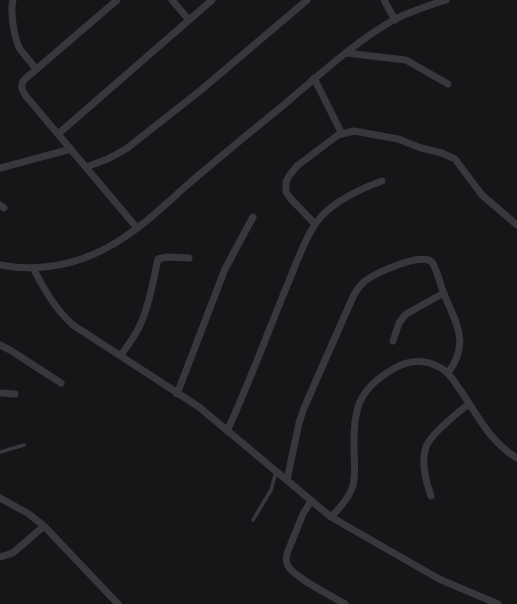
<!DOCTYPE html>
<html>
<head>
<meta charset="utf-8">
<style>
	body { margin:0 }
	canvas { display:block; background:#161618 }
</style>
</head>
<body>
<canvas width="517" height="604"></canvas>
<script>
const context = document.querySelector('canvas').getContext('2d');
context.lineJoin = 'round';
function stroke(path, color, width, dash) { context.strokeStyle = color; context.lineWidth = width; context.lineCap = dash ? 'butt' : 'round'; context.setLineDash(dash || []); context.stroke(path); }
stroke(new Path2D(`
	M 0,452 L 24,445
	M 253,520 L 271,490 L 276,472`), '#37383d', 3.5);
stroke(new Path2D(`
	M 13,0 C 10,11 14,39 20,49 C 25,56 31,62 36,69
	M 117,0 L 25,79 C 20,84 21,88 25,95 L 137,228
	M 172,0 L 189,20
	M 384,0 L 395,20
	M 346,53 L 406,60 L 448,84
	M 314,78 L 342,134
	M 58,134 L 212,0
	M 86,167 L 108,159 L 126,149 L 201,90 L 307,0
	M 0,168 L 71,149
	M 0,205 L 4,208
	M 315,224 L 291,199 L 286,192 L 286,182 L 289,176 L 297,166 L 338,135 L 354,131 L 398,139 L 421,148 L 442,153 L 455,159 L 482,195 L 517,225
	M 0,265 C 30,271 64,267 92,255 C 128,240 156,213 185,187 C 216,160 248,134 280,108 C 317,77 353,43 395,19 C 410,12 430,5 446,0
	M 33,268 C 44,289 55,309 73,325 L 199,407 L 331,517 L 439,579 L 498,604
	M 393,341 L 399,323 L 406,314 L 444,293
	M 0,345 L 10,350 L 61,383
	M 121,355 C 128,345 136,335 141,323 C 150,303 153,281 158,259 L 166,257 L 189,258
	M 0,393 L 15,394
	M 177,394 L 225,269 L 253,217
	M 227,431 C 250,382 268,331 289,281 C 296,264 305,238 316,223 C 330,203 360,189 382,181
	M 287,480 L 299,423 L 304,408 L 352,299 C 355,292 359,286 365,281 C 376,273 420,252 432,262 C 438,272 440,284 444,294 C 457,325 470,343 448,373
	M 431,496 C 426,482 421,461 426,447 C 430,435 458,412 469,404
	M 0,498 L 29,514 L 44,526 L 118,604
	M 311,501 L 303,514 L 288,551 C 286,556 285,560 288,566 C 295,578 332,596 345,604
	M 331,517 C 340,508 350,497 353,485 C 356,473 354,460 354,448 C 353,408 359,388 395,368 C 411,359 425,359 441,368 C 450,373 455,383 461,391 C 477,415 491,443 517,458
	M 0,557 L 10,554 L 14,552 L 44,526`), '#37383d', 7);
</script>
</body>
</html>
